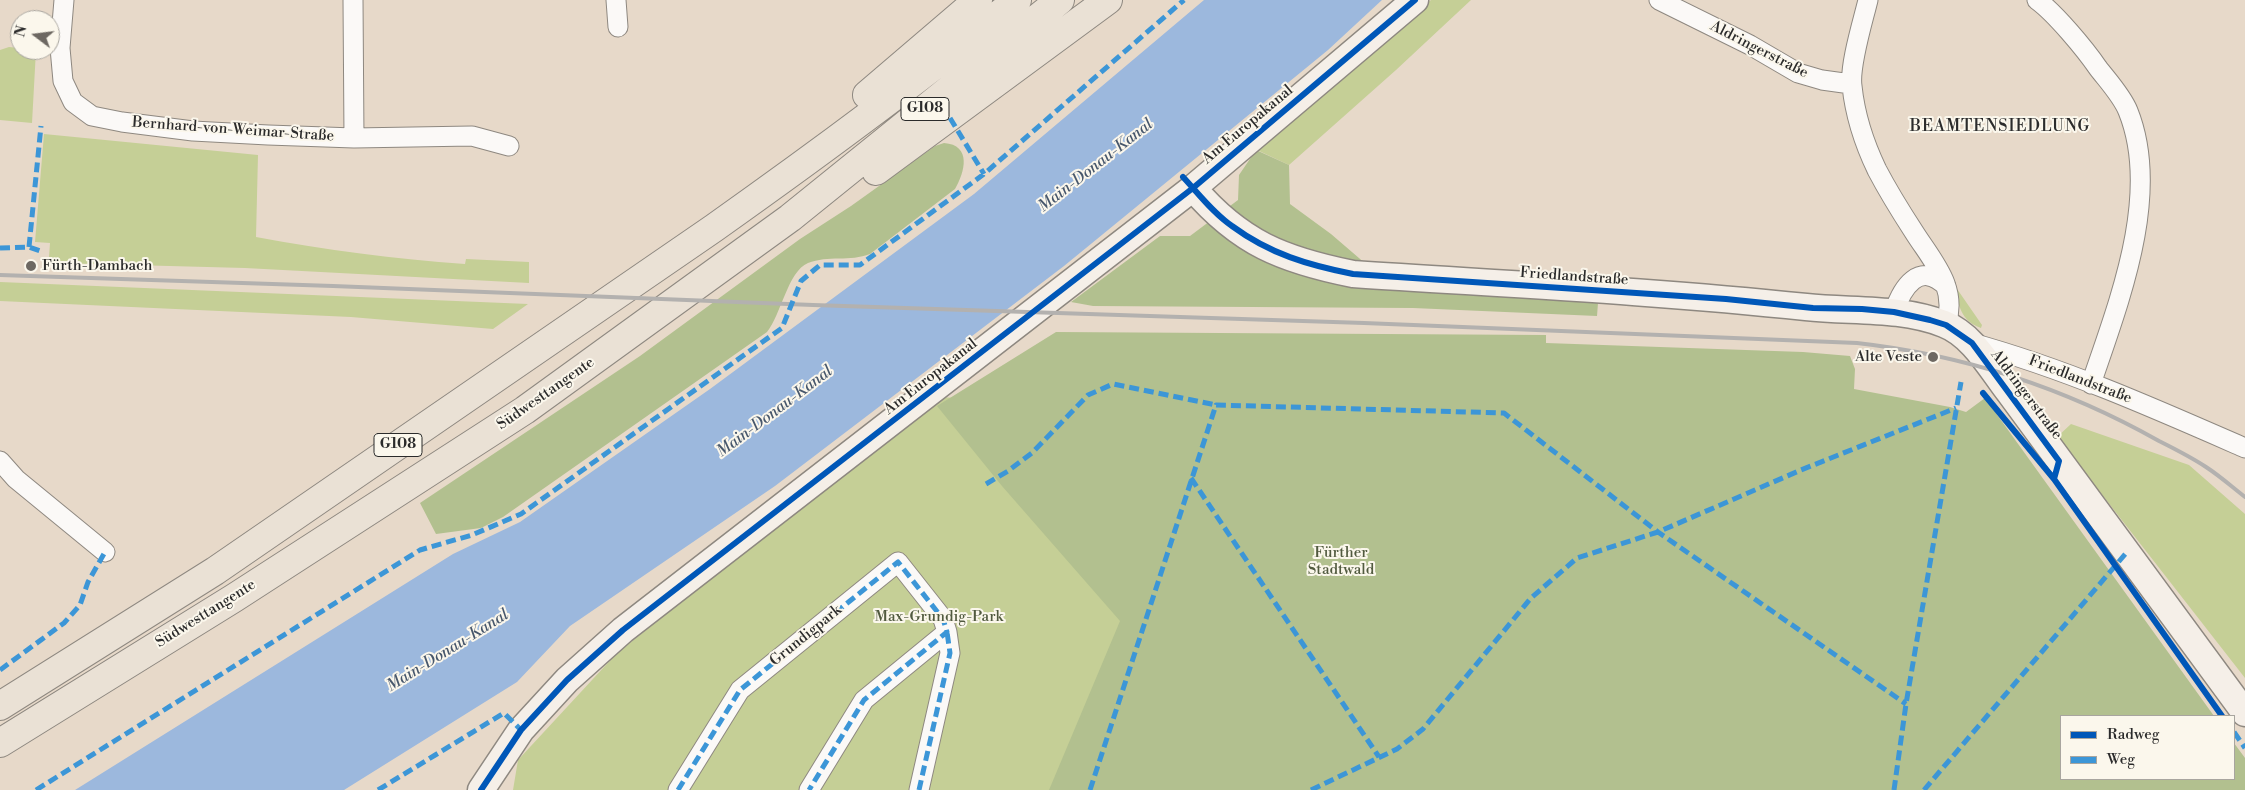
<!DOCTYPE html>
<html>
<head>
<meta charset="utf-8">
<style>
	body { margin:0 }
	#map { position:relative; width:2245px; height:790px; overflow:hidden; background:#e7d9c9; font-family:"Libre Bodoni",serif }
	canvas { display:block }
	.legend { position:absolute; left:2060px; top:715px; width:175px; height:65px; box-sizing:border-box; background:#fbf7ec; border:1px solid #a8a59f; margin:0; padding:6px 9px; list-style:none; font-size:15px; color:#2b2b2b }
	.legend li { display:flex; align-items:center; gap:10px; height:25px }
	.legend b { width:25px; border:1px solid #a8a59f }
	.north { position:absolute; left:10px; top:10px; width:50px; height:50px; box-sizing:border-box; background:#fbf7ec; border:1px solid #a8a59f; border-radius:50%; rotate:285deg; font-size:14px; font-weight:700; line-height:20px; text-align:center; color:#2b2b2b }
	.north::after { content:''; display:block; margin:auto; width:18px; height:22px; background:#6d6862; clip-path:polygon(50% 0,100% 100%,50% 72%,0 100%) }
</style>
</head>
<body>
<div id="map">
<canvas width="2245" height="790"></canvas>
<ul class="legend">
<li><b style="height:6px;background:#0057b8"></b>Radweg</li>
<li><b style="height:6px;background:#3c96d7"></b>Weg</li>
</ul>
<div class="north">N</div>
</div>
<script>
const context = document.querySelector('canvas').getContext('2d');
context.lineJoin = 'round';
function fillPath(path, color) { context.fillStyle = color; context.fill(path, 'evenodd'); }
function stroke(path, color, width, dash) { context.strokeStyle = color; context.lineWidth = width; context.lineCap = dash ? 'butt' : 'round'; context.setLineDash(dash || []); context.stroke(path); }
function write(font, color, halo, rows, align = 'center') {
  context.font = font + ' "Libre Bodoni",serif'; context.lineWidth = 4; context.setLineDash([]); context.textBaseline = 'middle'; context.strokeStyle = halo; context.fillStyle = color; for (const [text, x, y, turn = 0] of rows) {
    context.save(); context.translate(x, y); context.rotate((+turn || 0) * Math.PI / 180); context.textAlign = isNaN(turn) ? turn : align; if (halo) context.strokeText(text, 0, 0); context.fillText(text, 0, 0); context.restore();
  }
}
fillPath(new Path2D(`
	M 1431,0 L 1471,0 L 1396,70 L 1289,165 L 1257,150 Z
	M 9,47 L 20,48 L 20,50 L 36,50 L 32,123 L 0,120 L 0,50 Z
	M 44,134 L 258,155 L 256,237 C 326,250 395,259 465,264 L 466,259 L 529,262 L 529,283 L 245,268 L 56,263 L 49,257 L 50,243 L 35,242 Z
	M 0,282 L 528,304 L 493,329 L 351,317 L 0,301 Z
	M 1955,286 L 1982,325 L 1981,328 C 1961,321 1958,305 1955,286 Z
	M 941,397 L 1205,416 L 1057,790 L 513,790 L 518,760 L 617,653 Z
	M 2071,424 L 2189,465 L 2245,514 L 2245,678 L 2057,437 Z`), '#c5cf96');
fillPath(new Path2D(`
	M 944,143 C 972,145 965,172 955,189 L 870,254 C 850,262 828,255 808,263 C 788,271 781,315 767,332 L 503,517 L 481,528 L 436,534 L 420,503 L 640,356 L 800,239 L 851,206 L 935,146 Z
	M 1256,150 L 1289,165 L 1290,204 L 1331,234 L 1395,289 L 1598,303 L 1597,316 L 1413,308 L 1093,306 L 1071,302 L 1160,236 L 1190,236 L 1238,200 L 1239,175 Z
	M 1056,332 L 1546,335 L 1546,343 L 1803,352 L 1850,356 L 1855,369 L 1854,389 L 1950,407 L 1966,412 L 1985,398 L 2214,716 L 2061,716 L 2061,779 L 2234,779 L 2234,743 L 2245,758 L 2245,790 L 1049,790 L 1120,621 L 1002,486 L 937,406 Z`), '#b2c08f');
fillPath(new Path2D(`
	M 1204,0 L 1382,0 L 1328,50 L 1064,266 L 775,486 L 570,626 L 517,682 L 344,790 L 75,790 L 453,554 L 520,522 L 710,389 L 974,194 Z`), '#9cb8dd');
const street = new Path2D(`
	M 64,0 L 60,48 L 63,81 L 73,102 L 92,116 L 122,122 L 193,131 L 268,135 L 354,138 L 472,136 L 509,146
	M 353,0 L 354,138
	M 616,0 L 618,27
	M 1659,0 L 1750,45 L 1798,73 L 1822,80 L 1851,84
	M 1868,0 C 1863,21 1849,66 1852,86 C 1855,115 1864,143 1877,170 C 1888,191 1901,212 1914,232 C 1933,262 1958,287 1946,325
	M 2037,0 C 2055,13 2085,49 2098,68 C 2108,81 2122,96 2128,111 C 2162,195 2118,304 2091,384
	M 1894,312 C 1902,288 1919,260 1946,286
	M 1972,343 C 2066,369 2156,409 2245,448
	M 0,461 L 16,479 L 105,552
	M 678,790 L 740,690 L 898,562 L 943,619 L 947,632 L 864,700 L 809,790
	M 919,790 L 950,653 L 947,632`);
const secondary = new Path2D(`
	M 1193,188 C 1240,243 1283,260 1353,274 C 1504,284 1655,291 1806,307 C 1852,312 1900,307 1944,324 C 1973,335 1991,369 2009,392 L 2245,713
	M 481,790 L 521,730 L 567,680 L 623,630 L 1193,188 L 1415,0`);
const highway = new Path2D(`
	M 867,95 L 978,0
	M 876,171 L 1108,0
	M 0,706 L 215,571 L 714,228 C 817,155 919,80 1017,0
	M 0,743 L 234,598 L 525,410 L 790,218 L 1060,0`);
stroke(street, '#8e8880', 21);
stroke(secondary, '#8e8880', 29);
stroke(highway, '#8e8880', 30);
stroke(street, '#fbf9f7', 19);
stroke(secondary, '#f5efe8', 26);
stroke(highway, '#eae1d5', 28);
stroke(new Path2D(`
	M 0,275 L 333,286 L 813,305 L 1364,323 L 1857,343 C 1964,355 2065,388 2159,441 C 2175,449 2191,457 2206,467 C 2220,476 2232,487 2245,497`), '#b3b1af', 4);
stroke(new Path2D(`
	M 950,118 L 984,174
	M 29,247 L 41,126
	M 0,248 L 29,247 L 43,252
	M 1191,478 L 1379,757
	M 986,484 L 1008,471 L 1032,453 L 1088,395 L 1113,384 L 1216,405
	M 0,670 L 64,623 L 80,605 L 88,582 L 105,552
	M 2234,732 L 2245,748
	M 36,790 L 420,550 L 472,535 L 521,514 L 782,328 L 801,281 L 820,265 L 860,265 L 984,174 L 1184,0
	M 378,790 L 504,713 L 521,730
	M 678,790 L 740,690 L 898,562 L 943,619 L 947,632 L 864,700 L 809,790
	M 919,790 L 950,653 L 947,632
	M 1090,790 L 1216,405 L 1504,413 L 1658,532 L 1906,704
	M 1311,790 L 1397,749 L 1423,729 L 1531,598 L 1577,558 L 1658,532 L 1801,470 L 1956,408
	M 1894,790 L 1906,704 L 1961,382
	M 1924,790 L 2127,552`), '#3c96d7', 5, [10, 5]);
stroke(new Path2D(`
	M 1183,177 C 1199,194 1213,213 1232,226 C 1270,254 1308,265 1353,274 L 1726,299 L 1813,308 L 1862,309 L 1894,312 L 1930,320 L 1946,325 L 1972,343 L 2059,461 L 2054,479
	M 1983,393 L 2054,479 L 2222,716
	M 481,790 L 521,730 L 567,680 L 623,630 L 1193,188 L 1415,0`), '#0057b8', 6);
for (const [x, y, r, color] of [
	[31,266,6,"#6d6862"],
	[1933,357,6,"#6d6862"]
]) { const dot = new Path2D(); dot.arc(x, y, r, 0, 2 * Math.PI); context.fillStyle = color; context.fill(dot); stroke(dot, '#fbf7ec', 2); }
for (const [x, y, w] of [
	[925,109,48],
	[398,445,48]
]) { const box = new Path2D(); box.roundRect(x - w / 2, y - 11.5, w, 23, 4); context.fillStyle = '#fbf7ec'; context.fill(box); stroke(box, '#2b2b2b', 1); }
write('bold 14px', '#2b2b2b', null, [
	["G108",925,109],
	["G108",398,445]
]);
write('15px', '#2b2b2b', '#fbf7ec', [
	["Aldringerstraße",1759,50,27],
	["Am Europakanal",1248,125,-40],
	["Bernhard-von-Weimar-Straße",233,130,4],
	["Friedlandstraße",1574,277,4],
	["Am Europakanal",931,377,-38],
	["Friedlandstraße",2080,380,21],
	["Südwesttangente",546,394,-35],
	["Aldringerstraße",2026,395,53],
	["Südwesttangente",206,614,-32],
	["Grundigpark",806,636,-39]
]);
write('15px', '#2b2b2b', '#fbf7ec', [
	["Fürth-Dambach",42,266],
	["Alte Veste",1922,357,"right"]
], 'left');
write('15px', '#515a3f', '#fbf7ec', [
	["Fürther",1341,553],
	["Stadtwald",1341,570],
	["Max-Grundig-Park",939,617]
]);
context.letterSpacing = '1px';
write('16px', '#2b2b2b', '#fbf7ec', [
	["BEAMTENSIEDLUNG",2000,127]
]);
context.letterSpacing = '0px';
write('italic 16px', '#47576c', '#fbf7ec', [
	["Main-Donau-Kanal",1096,166,-38],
	["Main-Donau-Kanal",775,412,-37],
	["Main-Donau-Kanal",448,651,-32]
]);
</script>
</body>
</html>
